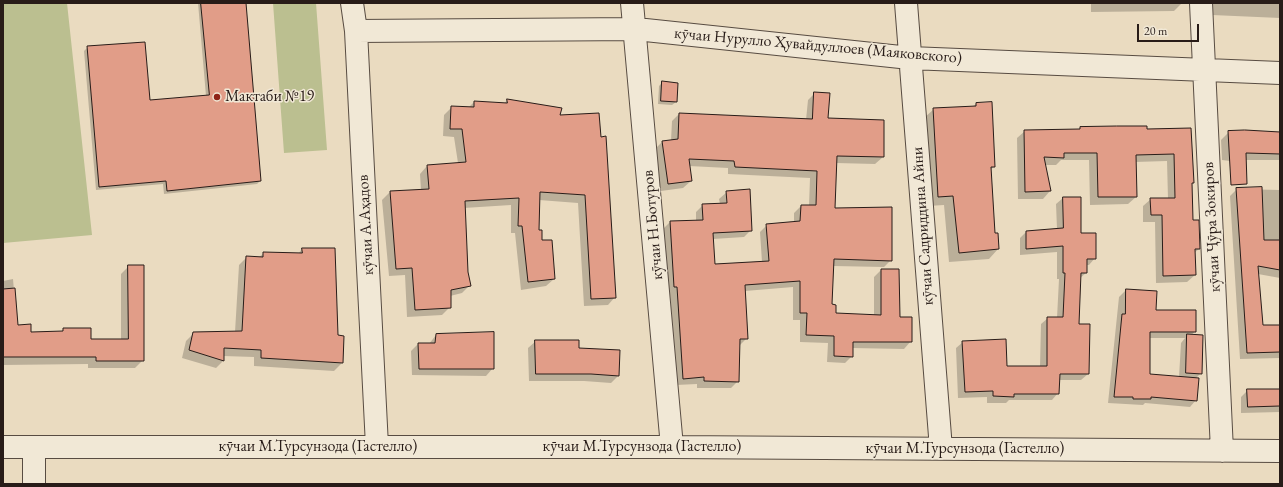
<!DOCTYPE html>
<html>
<head>
<meta charset="utf-8">
<style>
	body { margin:0 }
	#map { position:relative; width:1283px; height:487px; overflow:hidden; background:#eadbc0; font-family:"EB Garamond",serif }
	canvas { display:block }
	.frame { position:absolute; inset:0; border:4px solid #281c18; pointer-events:none }
	.scale { position:absolute; left:1137px; top:24px; width:62px; height:18px; box-sizing:border-box; border:2px solid #281c18; border-top:0; padding-left:5px; font-size:12px; line-height:14px; white-space:nowrap; color:#281c18; -webkit-text-stroke:3px #f1e8d6; paint-order:stroke }
</style>
</head>
<body>
<div id="map">
<canvas width="1283" height="487"></canvas>
<div class="frame"></div>
<div class="scale">20 m</div>
</div>
<script>
const context = document.querySelector('canvas').getContext('2d');
context.lineJoin = 'round';
function fillPath(path, color) { context.fillStyle = color; context.fill(path, 'evenodd'); }
function stroke(path, color, width, dash) { context.strokeStyle = color; context.lineWidth = width; context.lineCap = dash ? 'butt' : 'round'; context.setLineDash(dash || []); context.stroke(path); }
function write(font, color, halo, rows, align = 'center') {
  context.font = font + ' "EB Garamond",serif'; context.lineWidth = 3; context.setLineDash([]); context.textBaseline = 'middle'; context.strokeStyle = halo; context.fillStyle = color; for (const [text, x, y, turn = 0] of rows) {
    context.save(); context.translate(x, y); context.rotate((+turn || 0) * Math.PI / 180); context.textAlign = isNaN(turn) ? turn : align; if (halo) context.strokeText(text, 0, 0); context.fillText(text, 0, 0); context.restore();
  }
}
fillPath(new Path2D(`
	M 3,3 L 67,3 L 92,235 L 3,243 Z
	M 273,3 L 316,3 L 327,150 L 284,153 Z`), '#bbbf90');
fillPath(new Path2D(`
	M 198,3 L 245,3 L 260,181 L 257,184 L 164,194 L 163,184 L 96,190 L 84,51 L 88,47 L 149,101 L 206,96 Z
	M 1060,3 L 1182,3 L 1174,11 L 1091,12 L 1091,4 Z
	M 1213,3 L 1280,3 L 1280,18 L 1212,15 Z
	M 663,82 L 677,84 L 676,102 L 672,105 L 658,104 L 659,86 Z
	M 815,93 L 827,119 L 883,157 L 875,164 L 836,163 L 834,209 L 891,260 L 884,267 L 833,266 L 831,305 L 835,314 L 874,316 L 874,277 L 881,270 L 898,270 L 899,318 L 911,341 L 904,349 L 852,348 L 852,356 L 845,363 L 827,362 L 828,343 L 800,342 L 800,320 L 793,320 L 793,287 L 745,291 L 747,338 L 739,346 L 738,381 L 731,388 L 697,388 L 697,384 L 676,385 L 670,294 L 667,294 L 663,229 L 670,222 L 696,221 L 696,212 L 703,205 L 720,204 L 719,199 L 727,192 L 751,230 L 744,237 L 713,239 L 714,266 L 762,262 L 760,232 L 767,225 L 794,223 L 794,213 L 801,206 L 809,206 L 810,178 L 728,174 L 728,168 L 689,166 L 691,181 L 683,188 L 661,191 L 655,149 L 662,142 L 671,141 L 672,121 L 679,114 L 806,120 L 808,100 Z
	M 507,100 L 559,116 L 598,114 L 615,297 L 608,305 L 584,306 L 578,203 L 539,200 L 538,231 L 554,279 L 546,286 L 521,290 L 515,233 L 511,233 L 511,205 L 464,208 L 467,273 L 470,285 L 462,293 L 450,296 L 450,307 L 442,315 L 407,317 L 405,275 L 389,276 L 382,200 L 390,192 L 421,190 L 420,174 L 427,166 L 458,163 L 454,137 L 443,136 L 444,115 L 452,107 L 469,107 L 474,102 L 504,104 Z
	M 976,104 L 994,167 L 990,170 L 994,234 L 998,249 L 989,259 L 949,262 L 944,205 L 928,206 L 924,118 L 934,109 L 972,107 Z
	M 1146,127 L 1146,130 L 1190,129 L 1193,182 L 1192,184 L 1192,221 L 1199,249 L 1194,253 L 1195,275 L 1187,282 L 1156,283 L 1155,222 L 1143,222 L 1143,206 L 1151,199 L 1168,199 L 1167,161 L 1135,162 L 1136,197 L 1128,204 L 1090,205 L 1089,160 L 1061,160 L 1056,165 L 1045,165 L 1050,191 L 1043,199 L 1018,199 L 1017,138 L 1025,131 Z
	M 1229,132 L 1280,133 L 1280,160 L 1240,160 L 1238,162 L 1222,160 L 1221,140 Z
	M 1237,189 L 1280,190 L 1280,278 L 1258,274 L 1262,326 L 1280,326 L 1280,358 L 1240,359 L 1230,196 Z
	M 1063,198 L 1080,234 L 1095,258 L 1089,265 L 1086,265 L 1086,273 L 1079,279 L 1078,325 L 1088,374 L 1081,380 L 1059,380 L 1058,393 L 1052,400 L 1009,400 L 1006,403 L 987,403 L 987,397 L 958,398 L 956,348 L 963,342 L 1006,367 L 1040,367 L 1041,324 L 1048,318 L 1057,318 L 1059,279 L 1057,279 L 1057,252 L 1020,255 L 1020,238 L 1026,232 L 1057,229 L 1056,204 Z
	M 302,249 L 337,336 L 342,363 L 334,371 L 254,366 L 254,357 L 223,356 L 223,361 L 216,368 L 182,358 L 186,341 L 194,333 L 235,332 L 239,265 L 247,257 L 258,258 L 264,253 L 298,254 Z
	M 129,266 L 143,360 L 135,368 L 88,368 L 88,364 L 3,365 L 3,281 L 13,279 L 17,326 L 30,333 L 61,332 L 64,329 L 90,340 L 121,340 L 121,274 Z
	M 1126,290 L 1155,311 L 1195,331 L 1191,336 L 1201,373 L 1195,379 L 1196,400 L 1190,407 L 1145,403 L 1143,405 L 1108,403 L 1119,297 ZM 1149,338 L 1185,338 L 1181,343 L 1179,377 L 1149,375 Z
	M 436,335 L 493,368 L 486,376 L 412,375 L 411,351 L 418,344 L 429,344 Z
	M 536,341 L 578,349 L 618,376 L 611,383 L 584,381 L 529,381 L 528,348 Z
	M 1248,390 L 1280,390 L 1280,412 L 1241,413 L 1241,397 Z`), '#0003');
const building = new Path2D(`
	M 201,3 L 246,3 L 261,181 L 167,191 L 166,181 L 99,187 L 87,46 L 145,42 L 150,100 L 209,95 Z
	M 662,81 L 678,83 L 677,102 L 661,101 Z
	M 814,92 L 830,93 L 828,118 L 884,120 L 884,157 L 837,156 L 835,208 L 892,207 L 892,261 L 834,259 L 832,304 L 836,305 L 836,313 L 881,315 L 881,269 L 899,269 L 900,317 L 912,317 L 912,342 L 853,342 L 853,357 L 834,356 L 834,336 L 806,335 L 807,313 L 800,313 L 800,281 L 745,285 L 748,339 L 740,339 L 739,382 L 704,381 L 704,377 L 683,379 L 677,287 L 674,287 L 670,221 L 703,220 L 702,204 L 727,203 L 726,191 L 750,189 L 752,231 L 713,233 L 715,264 L 769,261 L 766,224 L 800,221 L 801,205 L 816,205 L 817,171 L 735,167 L 734,161 L 689,159 L 692,181 L 668,184 L 662,141 L 678,139 L 679,113 L 812,119 Z
	M 507,99 L 562,108 L 560,115 L 599,113 L 601,137 L 606,136 L 616,298 L 591,299 L 585,195 L 540,192 L 539,230 L 542,230 L 542,240 L 552,240 L 555,279 L 528,282 L 522,226 L 518,226 L 519,198 L 465,201 L 468,272 L 471,286 L 451,290 L 451,308 L 415,310 L 412,268 L 396,269 L 390,191 L 429,189 L 427,165 L 466,162 L 462,129 L 450,129 L 451,106 L 474,107 L 474,101 L 507,103 Z
	M 992,102 L 995,167 L 991,167 L 995,233 L 998,233 L 999,249 L 959,253 L 953,196 L 938,197 L 933,108 L 976,106 L 976,103 Z
	M 1117,126 L 1147,126 L 1147,129 L 1191,128 L 1194,183 L 1192,183 L 1193,220 L 1199,220 L 1200,249 L 1195,249 L 1196,275 L 1163,276 L 1162,215 L 1151,215 L 1150,198 L 1175,198 L 1174,154 L 1136,155 L 1137,197 L 1098,197 L 1097,153 L 1064,153 L 1064,158 L 1044,157 L 1051,191 L 1025,192 L 1024,130 L 1080,129 L 1080,127 Z
	M 1245,130 L 1280,132 L 1280,154 L 1246,153 L 1247,184 L 1231,185 L 1228,131 Z
	M 1262,187 L 1264,240 L 1280,240 L 1280,270 L 1258,266 L 1263,325 L 1280,325 L 1280,352 L 1247,353 L 1236,188 Z
	M 1063,197 L 1081,197 L 1081,233 L 1096,233 L 1096,259 L 1087,259 L 1087,273 L 1081,273 L 1079,324 L 1090,324 L 1089,374 L 1060,374 L 1059,394 L 1014,394 L 1014,397 L 993,396 L 993,391 L 965,392 L 962,341 L 1006,339 L 1007,366 L 1047,366 L 1047,317 L 1063,317 L 1065,273 L 1063,273 L 1063,246 L 1026,249 L 1026,231 L 1063,228 Z
	M 302,248 L 335,248 L 338,335 L 344,336 L 343,363 L 261,358 L 261,350 L 224,348 L 224,361 L 189,350 L 193,332 L 242,331 L 246,256 L 263,257 L 263,252 L 302,253 Z
	M 128,265 L 144,265 L 144,361 L 96,361 L 96,357 L 3,357 L 3,289 L 15,288 L 18,325 L 31,324 L 31,332 L 63,331 L 63,328 L 91,328 L 91,339 L 128,339 Z
	M 1126,289 L 1157,291 L 1156,310 L 1196,310 L 1196,332 L 1150,332 L 1150,374 L 1199,378 L 1197,401 L 1151,397 L 1151,399 L 1133,399 L 1133,397 L 1114,397 L 1122,314 L 1125,314 Z
	M 494,332 L 494,369 L 419,369 L 418,343 L 435,343 L 436,334 Z
	M 1187,334 L 1203,335 L 1202,374 L 1186,373 Z
	M 535,340 L 579,340 L 579,348 L 620,350 L 619,376 L 591,374 L 536,374 Z
	M 1247,389 L 1280,389 L 1280,406 L 1248,407 Z`);
fillPath(building, '#e19d88');
stroke(building, '#281c18', 1);
const minor = new Path2D(`
	M 352,3 L 356,31 L 377,446
	M 632,3 L 672,447
	M 906,3 L 941,449
	M 1201,3 L 1222,451
	M 356,31 L 636,29 L 910,58 L 1280,73
	M 3,447 L 672,447 L 1280,451
	M 34,447 L 34,484`);
stroke(minor, '#584c42', 24);
stroke(minor, '#f1e8d6', 22);
for (const [x, y, r, color] of [
	[217,97,4,"#8f2418"]
]) { const dot = new Path2D(); dot.arc(x, y, r, 0, 2 * Math.PI); context.fillStyle = color; context.fill(dot); stroke(dot, '#f1e8d6', 1.5); }
write('16px', '#281c18', '#f1e8d6', [
	["кӯчаи Нурулло Ҳувайдуллоев (Маяковского)",818,46,5],
	["кӯчаи А.Аҳадов",366,225,-93],
	["кӯчаи Н.Ботуров",653,225,-95],
	["кӯчаи Садриддина Айни",923,226,-94],
	["кӯчаи Ҷӯра Зокиров",1212,227,-93],
	["кӯчаи М.Турсунзода (Гастелло)",318,447],
	["кӯчаи М.Турсунзода (Гастелло)",642,447],
	["кӯчаи М.Турсунзода (Гастелло)",965,449]
]);
write('16px', '#281c18', '#f1e8d6', [
	["Мактаби №19",225,97]
], 'left');
</script>
</body>
</html>
